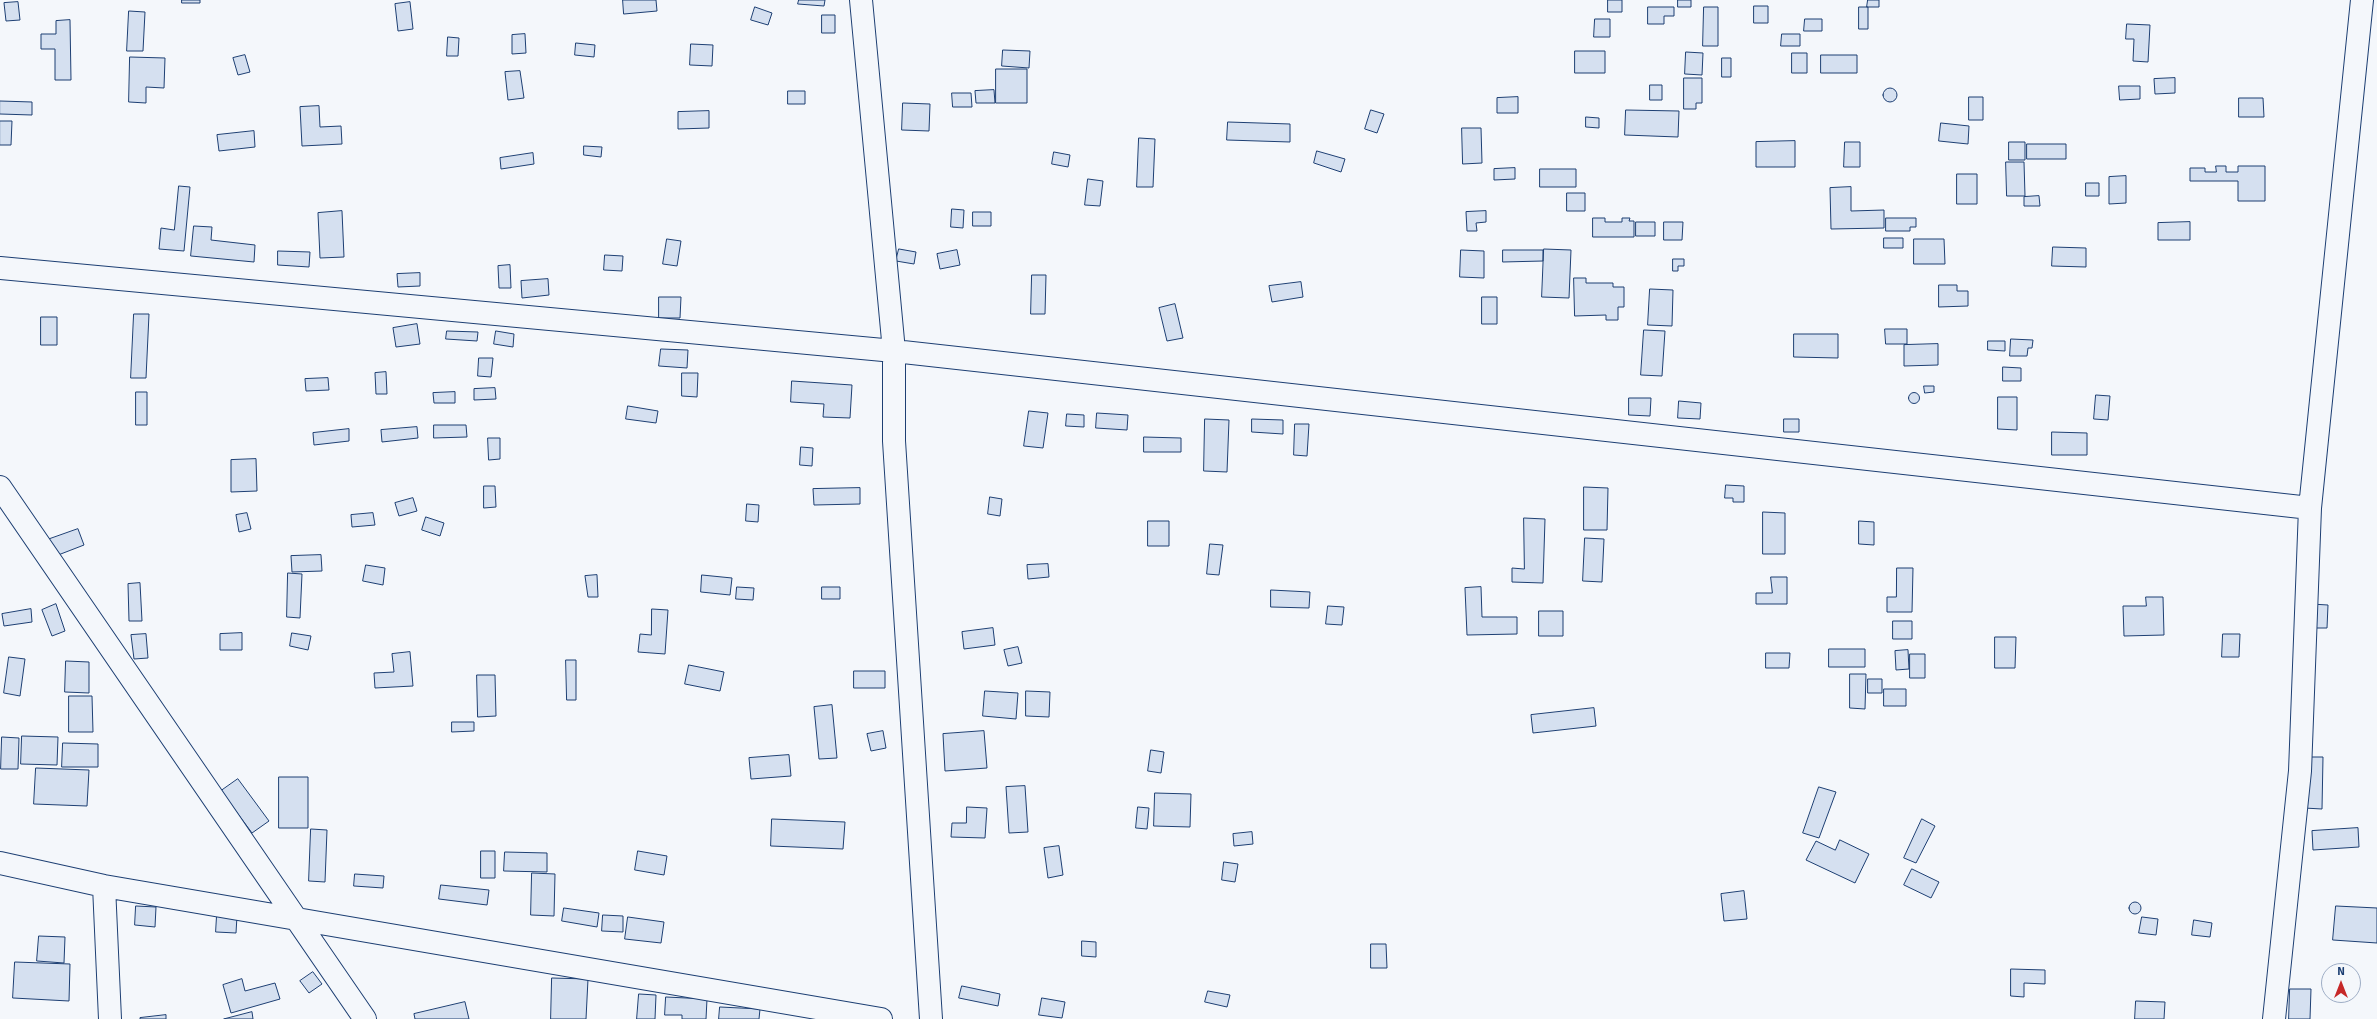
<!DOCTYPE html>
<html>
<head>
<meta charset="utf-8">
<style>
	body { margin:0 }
	#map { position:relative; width:2377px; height:1019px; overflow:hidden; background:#f4f7fb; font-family:Signika,sans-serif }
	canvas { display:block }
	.north { position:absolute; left:2321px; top:963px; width:40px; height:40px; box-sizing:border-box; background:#f4f7fb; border:1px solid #9eadc5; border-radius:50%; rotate:0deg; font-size:11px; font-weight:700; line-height:16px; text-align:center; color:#1d3f73 }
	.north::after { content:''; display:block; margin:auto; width:14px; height:18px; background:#c62828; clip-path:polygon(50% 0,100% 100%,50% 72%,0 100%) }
</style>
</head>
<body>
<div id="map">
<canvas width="2377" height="1019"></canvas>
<div class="north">N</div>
</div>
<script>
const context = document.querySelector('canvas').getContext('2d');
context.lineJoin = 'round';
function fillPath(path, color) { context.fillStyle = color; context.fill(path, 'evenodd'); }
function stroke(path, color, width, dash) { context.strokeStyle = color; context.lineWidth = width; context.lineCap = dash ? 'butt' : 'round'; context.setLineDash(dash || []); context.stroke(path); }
const building = new Path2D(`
	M 182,0 L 200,0 L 200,3 L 182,3 Z
	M 623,0 L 656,0 L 657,11 L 624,14 Z
	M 799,0 L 825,0 L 824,6 L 798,4 Z
	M 1608,0 L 1622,0 L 1622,12 L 1608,12 Z
	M 1678,0 L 1691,0 L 1691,7 L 1678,7 Z
	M 1868,0 L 1879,0 L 1879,7 L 1867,7 Z
	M 18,2 L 20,20 L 6,21 L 4,3 Z
	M 410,2 L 413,29 L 398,31 L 395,4 Z
	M 1754,6 L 1768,6 L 1768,23 L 1754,23 Z
	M 755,7 L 772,13 L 768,25 L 751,20 Z
	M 1648,7 L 1674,7 L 1674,16 L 1664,16 L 1664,24 L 1648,24 Z
	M 1704,7 L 1718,7 L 1718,46 L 1703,46 Z
	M 1859,7 L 1868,7 L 1868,29 L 1859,29 Z
	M 129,11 L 145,12 L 143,51 L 127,51 Z
	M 822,15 L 835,15 L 835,33 L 822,33 Z
	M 1595,19 L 1610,19 L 1610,37 L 1594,37 Z
	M 1805,19 L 1822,19 L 1822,31 L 1804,31 Z
	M 70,20 L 71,80 L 55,80 L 55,49 L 41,49 L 41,34 L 56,34 L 56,21 Z
	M 2127,24 L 2150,25 L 2148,62 L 2133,61 L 2134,39 L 2126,39 Z
	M 525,34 L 526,53 L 512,54 L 512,35 Z
	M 1782,34 L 1800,34 L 1800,46 L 1781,46 Z
	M 448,37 L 459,38 L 458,56 L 447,56 Z
	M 576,43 L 595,45 L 594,57 L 575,55 Z
	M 691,44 L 713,45 L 712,66 L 690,65 Z
	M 1003,50 L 1030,51 L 1029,68 L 1002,66 Z
	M 1575,51 L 1605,51 L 1605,73 L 1575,73 Z
	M 1686,52 L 1703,53 L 1702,75 L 1685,74 Z
	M 1792,53 L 1807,53 L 1807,73 L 1792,73 Z
	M 245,55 L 250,72 L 238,75 L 233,58 Z
	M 1821,55 L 1857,55 L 1857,73 L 1821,73 Z
	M 130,57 L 165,58 L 164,88 L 146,87 L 146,103 L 129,102 Z
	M 1722,58 L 1731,58 L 1731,77 L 1722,77 Z
	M 996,69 L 1027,69 L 1027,103 L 996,103 Z
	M 520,71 L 524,98 L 508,100 L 505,72 Z
	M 1684,78 L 1702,78 L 1702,103 L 1696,103 L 1696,109 L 1684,109 Z
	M 2175,78 L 2175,93 L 2155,94 L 2154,79 Z
	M 1650,85 L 1662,85 L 1662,100 L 1650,100 Z
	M 2119,86 L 2140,86 L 2140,99 L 2120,100 Z
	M1883 95a7 7 0 1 1 14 0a7 7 0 1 1-14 0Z
	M 994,90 L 995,103 L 976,103 L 975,91 Z
	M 788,91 L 805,91 L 805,104 L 788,104 Z
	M 952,93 L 971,93 L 972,107 L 953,107 Z
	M 1518,97 L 1518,113 L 1497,113 L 1497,98 Z
	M 1969,97 L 1983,97 L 1983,120 L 1969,120 Z
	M 2239,98 L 2263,98 L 2264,117 L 2239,117 Z
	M 0,101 L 32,102 L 32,115 L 0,114 Z
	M 903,103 L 930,104 L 929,131 L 902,130 Z
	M 319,106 L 320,127 L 341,126 L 342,144 L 302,146 L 300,107 Z
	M 1371,110 L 1384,114 L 1377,133 L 1365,129 Z
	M 1626,110 L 1679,111 L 1678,137 L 1625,135 Z
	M 709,111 L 709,128 L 678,129 L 678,112 Z
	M 1586,117 L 1599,118 L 1599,128 L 1586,127 Z
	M 0,121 L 12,121 L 11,145 L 0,145 Z
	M 1228,122 L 1290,124 L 1290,142 L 1227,140 Z
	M 1941,123 L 1969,126 L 1968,144 L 1939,141 Z
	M 1462,128 L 1481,128 L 1482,163 L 1463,164 Z
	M 254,131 L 255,147 L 219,151 L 217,135 Z
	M 1139,138 L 1155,139 L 1153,187 L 1137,187 Z
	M 1795,141 L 1795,167 L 1756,167 L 1756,142 Z
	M 1845,142 L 1860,142 L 1860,167 L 1844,167 Z
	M 2009,142 L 2025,142 L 2025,160 L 2009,160 Z
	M 2027,144 L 2066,144 L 2066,159 L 2027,159 Z
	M 584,146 L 602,147 L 601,157 L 584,155 Z
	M 1317,151 L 1345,159 L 1341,172 L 1314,163 Z
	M 1054,152 L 1070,155 L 1068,167 L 1052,164 Z
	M 533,153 L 534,164 L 501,169 L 500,158 Z
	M 2006,162 L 2024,162 L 2025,196 L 2007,196 Z
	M 2216,166 L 2226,166 L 2226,172 L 2238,172 L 2238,166 L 2265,166 L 2265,201 L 2238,201 L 2238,181 L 2190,181 L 2190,168 L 2205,168 L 2205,172 L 2216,172 Z
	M 1515,168 L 1515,179 L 1494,180 L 1494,169 Z
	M 1540,169 L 1576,169 L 1576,187 L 1540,187 Z
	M 1957,174 L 1977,174 L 1977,204 L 1957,204 Z
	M 2126,176 L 2126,203 L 2109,204 L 2109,177 Z
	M 1088,179 L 1103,181 L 1100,206 L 1085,205 Z
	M 2086,183 L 2099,183 L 2099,196 L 2086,196 Z
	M 179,186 L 190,187 L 184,251 L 159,249 L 161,228 L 174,230 Z
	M 1851,187 L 1851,211 L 1884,210 L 1884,228 L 1831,229 L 1830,188 Z
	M 1567,193 L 1585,193 L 1585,211 L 1567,211 Z
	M 2039,196 L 2040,206 L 2024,206 L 2024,197 Z
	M 952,209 L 964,210 L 963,228 L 951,227 Z
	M 342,211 L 344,257 L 320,258 L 318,213 Z
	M 1486,211 L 1486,222 L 1476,223 L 1477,231 L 1467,231 L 1466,212 Z
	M 973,212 L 991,212 L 991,226 L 973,226 Z
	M 1593,218 L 1605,218 L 1605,222 L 1622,222 L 1622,218 L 1630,218 L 1629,221 L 1634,221 L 1634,237 L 1593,237 Z
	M 1886,218 L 1916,218 L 1916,227 L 1910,227 L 1910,231 L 1886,231 Z
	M 1636,222 L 1655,222 L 1655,236 L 1636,236 Z
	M 1664,222 L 1683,222 L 1682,240 L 1664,240 Z
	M 2190,222 L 2190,240 L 2158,240 L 2158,223 Z
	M 194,226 L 212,227 L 211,240 L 255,245 L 254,262 L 191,256 Z
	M 1884,238 L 1903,238 L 1903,248 L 1884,248 Z
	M 667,239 L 681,241 L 677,266 L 663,264 Z
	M 1914,239 L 1944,239 L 1945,264 L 1914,264 Z
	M 2053,247 L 2086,248 L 2086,267 L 2052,266 Z
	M 899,249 L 916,252 L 914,264 L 896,261 Z
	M 1544,249 L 1571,250 L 1569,298 L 1542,297 Z
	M 957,250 L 960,265 L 940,269 L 937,254 Z
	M 1461,250 L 1484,251 L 1484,278 L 1460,277 Z
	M 1503,250 L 1543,250 L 1543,261 L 1503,262 Z
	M 278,251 L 310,252 L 309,267 L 278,265 Z
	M 605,255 L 623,256 L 622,271 L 604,270 Z
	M 1673,259 L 1684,259 L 1684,266 L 1678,266 L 1678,271 L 1673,271 Z
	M 510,265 L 511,288 L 499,288 L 498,266 Z
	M 420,273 L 420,286 L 398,287 L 397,274 Z
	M 1032,275 L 1046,275 L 1045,314 L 1031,314 Z
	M 1574,278 L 1586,278 L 1586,283 L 1613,283 L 1613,287 L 1624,287 L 1624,307 L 1618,307 L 1618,320 L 1606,320 L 1606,315 L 1575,316 Z
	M 548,279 L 549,295 L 522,298 L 521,281 Z
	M 1301,282 L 1303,297 L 1272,302 L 1269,286 Z
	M 1939,285 L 1957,285 L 1957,291 L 1968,291 L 1968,306 L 1939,307 Z
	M 1650,289 L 1673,290 L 1672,326 L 1648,325 Z
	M 659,297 L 681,297 L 680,318 L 659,318 Z
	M 1482,297 L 1497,297 L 1497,324 L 1482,324 Z
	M 1175,304 L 1183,338 L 1167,341 L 1159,308 Z
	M 134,314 L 149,314 L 146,378 L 131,378 Z
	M 41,317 L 57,317 L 57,345 L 41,345 Z
	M 417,324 L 420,344 L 396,347 L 393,328 Z
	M 1885,329 L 1907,329 L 1907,344 L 1886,344 Z
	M 1644,330 L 1665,331 L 1662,376 L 1641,375 Z
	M 447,331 L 478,332 L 477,341 L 446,339 Z
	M 496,331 L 514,334 L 513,347 L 494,344 Z
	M 1794,334 L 1838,334 L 1838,358 L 1794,357 Z
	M 2011,339 L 2033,340 L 2032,348 L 2028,348 L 2027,356 L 2010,356 Z
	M 1988,341 L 2005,341 L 2005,351 L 1988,350 Z
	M 1938,344 L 1938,365 L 1904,366 L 1904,345 Z
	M 661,349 L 688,350 L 687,368 L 659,366 Z
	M 479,358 L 493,358 L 491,377 L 478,376 Z
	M 2003,367 L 2021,368 L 2021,381 L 2003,381 Z
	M 386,372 L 387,394 L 376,394 L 375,373 Z
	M 682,373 L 698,373 L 697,397 L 682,396 Z
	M 328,378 L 329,390 L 306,391 L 305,379 Z
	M 792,381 L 852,385 L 850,418 L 823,417 L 824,404 L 791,402 Z
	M 1924,386 L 1934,386 L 1934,392 L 1925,393 Z
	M 495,388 L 496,399 L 474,400 L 474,389 Z
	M 136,392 L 147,392 L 147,425 L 136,425 Z
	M 455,392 L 455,403 L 434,403 L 433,393 Z
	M1908.5 398a5.5 5.5 0 1 1 11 0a5.5 5.5 0 1 1-11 0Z
	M 2096,395 L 2110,396 L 2108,420 L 2094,419 Z
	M 1998,397 L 2017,397 L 2017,430 L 1998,429 Z
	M 1629,398 L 1651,398 L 1650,416 L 1629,415 Z
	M 1679,401 L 1701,403 L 1700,419 L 1678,418 Z
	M 628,406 L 658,411 L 656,423 L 626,419 Z
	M 1029,411 L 1048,413 L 1043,448 L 1024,446 Z
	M 1097,413 L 1128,415 L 1127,430 L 1096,428 Z
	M 1067,414 L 1084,415 L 1084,427 L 1066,426 Z
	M 1205,419 L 1229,420 L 1227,472 L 1204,471 Z
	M 1252,419 L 1283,420 L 1283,434 L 1252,432 Z
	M 1784,419 L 1799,419 L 1799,432 L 1784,432 Z
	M 1295,424 L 1309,424 L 1307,456 L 1294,455 Z
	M 434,425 L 466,425 L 467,437 L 434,438 Z
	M 417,427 L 418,438 L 382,442 L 381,430 Z
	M 349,429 L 349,441 L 314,445 L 313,433 Z
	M 2052,432 L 2087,433 L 2087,455 L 2052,455 Z
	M 1144,437 L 1181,438 L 1181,452 L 1144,452 Z
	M 488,438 L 500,438 L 500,459 L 489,460 Z
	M 801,447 L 813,448 L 812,466 L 800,465 Z
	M 256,459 L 257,491 L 231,492 L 231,460 Z
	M 1726,485 L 1744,486 L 1744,502 L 1733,502 L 1733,498 L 1725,498 Z
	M 484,486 L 495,486 L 496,507 L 484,508 Z
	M 1584,487 L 1608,488 L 1607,530 L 1584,530 Z
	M 860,488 L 860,504 L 814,505 L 813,489 Z
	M 990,497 L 1002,499 L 1000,516 L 988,514 Z
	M 413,498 L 417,511 L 399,516 L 395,503 Z
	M 747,504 L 759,505 L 758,522 L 746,521 Z
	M 1763,512 L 1785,513 L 1785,554 L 1763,554 Z
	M 247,513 L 251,529 L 239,532 L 236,515 Z
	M 373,513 L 375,525 L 352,527 L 351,515 Z
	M 426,517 L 444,523 L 440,536 L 422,530 Z
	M 1524,518 L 1545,519 L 1543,583 L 1512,582 L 1512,568 L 1524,569 Z
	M 1148,521 L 1169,521 L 1169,546 L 1148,546 Z
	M 1859,521 L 1874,522 L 1874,545 L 1859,544 Z
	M 78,529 L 84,545 L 53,557 L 47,540 Z
	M 1585,538 L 1604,539 L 1602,582 L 1583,581 Z
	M 1210,544 L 1223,545 L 1219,575 L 1207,574 Z
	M 321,555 L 322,571 L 292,572 L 291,556 Z
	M 1048,564 L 1049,577 L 1028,579 L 1027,565 Z
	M 366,565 L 385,568 L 383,585 L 363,581 Z
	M 1897,568 L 1913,568 L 1912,612 L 1887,612 L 1887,597 L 1896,597 Z
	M 288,573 L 302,574 L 300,618 L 287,617 Z
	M 597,575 L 598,597 L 588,597 L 585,576 Z
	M 702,575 L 732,578 L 730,595 L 701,592 Z
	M 1771,577 L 1787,577 L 1787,604 L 1756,604 L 1756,593 L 1772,593 Z
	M 140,583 L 142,621 L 129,621 L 128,584 Z
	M 737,587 L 754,588 L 753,600 L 736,599 Z
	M 822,587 L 840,587 L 840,599 L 822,599 Z
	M 1481,587 L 1482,617 L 1517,617 L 1517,634 L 1467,635 L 1465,588 Z
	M 1271,590 L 1310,592 L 1309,608 L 1271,607 Z
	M 2146,597 L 2163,597 L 2164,635 L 2124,636 L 2123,606 L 2146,606 Z
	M 56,604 L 65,631 L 52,636 L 42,610 Z
	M 2311,604 L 2328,605 L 2327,628 L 2311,628 Z
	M 1328,606 L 1344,607 L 1342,625 L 1326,624 Z
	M 31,609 L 32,622 L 4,626 L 2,614 Z
	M 652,609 L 668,610 L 665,654 L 638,652 L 640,634 L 651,635 Z
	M 1539,611 L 1563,611 L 1563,636 L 1539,636 Z
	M 1893,621 L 1912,621 L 1912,639 L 1893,639 Z
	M 993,628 L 995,645 L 964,649 L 962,632 Z
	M 242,633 L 242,650 L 220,650 L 220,634 Z
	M 292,633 L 311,636 L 308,650 L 290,646 Z
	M 146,634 L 148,658 L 134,659 L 131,635 Z
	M 2223,634 L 2240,634 L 2239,657 L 2222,657 Z
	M 1995,637 L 2016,637 L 2015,668 L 1995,668 Z
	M 1018,647 L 1022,663 L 1008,666 L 1004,650 Z
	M 1829,649 L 1865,649 L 1865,667 L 1829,667 Z
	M 1908,650 L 1909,669 L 1896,670 L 1895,651 Z
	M 410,652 L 413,686 L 375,688 L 374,673 L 394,672 L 392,654 Z
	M 1766,653 L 1790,653 L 1789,668 L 1766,668 Z
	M 1910,654 L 1925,654 L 1925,678 L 1910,678 Z
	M 9,657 L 25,659 L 20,696 L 4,693 Z
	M 566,660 L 576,660 L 576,700 L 567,700 Z
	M 66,661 L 89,662 L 89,693 L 65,692 Z
	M 689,665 L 724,672 L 720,691 L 685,684 Z
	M 854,671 L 885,671 L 885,688 L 854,688 Z
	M 1850,674 L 1866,674 L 1865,709 L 1850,708 Z
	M 477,675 L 495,675 L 496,716 L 478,717 Z
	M 1868,679 L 1882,679 L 1882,693 L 1868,693 Z
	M 1884,689 L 1906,689 L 1906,706 L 1884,706 Z
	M 985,691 L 1018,693 L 1016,719 L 983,716 Z
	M 1026,691 L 1050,692 L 1049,717 L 1026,716 Z
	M 69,696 L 92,696 L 93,732 L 69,732 Z
	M 832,705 L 837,758 L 819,759 L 814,707 Z
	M 1594,708 L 1596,726 L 1533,733 L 1531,715 Z
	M 452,722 L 474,722 L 474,731 L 452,732 Z
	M 883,731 L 886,748 L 871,751 L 867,734 Z
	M 984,731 L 987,768 L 945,771 L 943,734 Z
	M 22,736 L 58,737 L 57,765 L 21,764 Z
	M 2,737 L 19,738 L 18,769 L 1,769 Z
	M 63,743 L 98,744 L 98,767 L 62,767 Z
	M 1151,750 L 1164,752 L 1161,773 L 1148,771 Z
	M 789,755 L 791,776 L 751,779 L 749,758 Z
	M 2305,757 L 2323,757 L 2322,809 L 2304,808 Z
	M 36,768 L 89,770 L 87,806 L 34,804 Z
	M 279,777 L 308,777 L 308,828 L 279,828 Z
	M 238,779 L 269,821 L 252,833 L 221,791 Z
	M 1025,786 L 1028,832 L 1009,833 L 1006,787 Z
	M 1819,787 L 1836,792 L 1819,838 L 1803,833 Z
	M 1155,793 L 1191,794 L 1190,827 L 1154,826 Z
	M 967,807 L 987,808 L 985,838 L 951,837 L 952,823 L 966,823 Z
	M 1138,807 L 1149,808 L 1147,829 L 1136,828 Z
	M 772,819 L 845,822 L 843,849 L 771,846 Z
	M 1922,819 L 1935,826 L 1916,863 L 1904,858 Z
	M 2358,828 L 2359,847 L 2313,850 L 2312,831 Z
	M 311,829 L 327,830 L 325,882 L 309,881 Z
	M 1252,832 L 1253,844 L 1234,846 L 1233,834 Z
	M 1840,840 L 1869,854 L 1855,883 L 1806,860 L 1816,841 L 1835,850 Z
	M 1059,846 L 1063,875 L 1048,878 L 1044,848 Z
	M 481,851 L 495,851 L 495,878 L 481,878 Z
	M 638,851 L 667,856 L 664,875 L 635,870 Z
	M 505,852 L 547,853 L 547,872 L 504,871 Z
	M 1224,862 L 1238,864 L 1235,882 L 1222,880 Z
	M 1912,869 L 1939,882 L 1931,898 L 1904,885 Z
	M 532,873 L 555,874 L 554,916 L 531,915 Z
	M 355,874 L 384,876 L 383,888 L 354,886 Z
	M 441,885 L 489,890 L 487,905 L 439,899 Z
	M 1744,891 L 1747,919 L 1724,921 L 1721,894 Z
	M2129 908a6 6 0 1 1 12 0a6 6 0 1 1-12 0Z
	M 136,906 L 156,907 L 155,927 L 135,925 Z
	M 2336,906 L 2377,908 L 2377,943 L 2333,940 Z
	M 564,908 L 599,913 L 597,927 L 562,921 Z
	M 217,915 L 237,916 L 236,933 L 216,932 Z
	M 603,915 L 623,916 L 623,932 L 602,931 Z
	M 628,917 L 664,922 L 661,943 L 625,939 Z
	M 2142,917 L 2158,919 L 2156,935 L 2139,933 Z
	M 2194,920 L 2212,923 L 2210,937 L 2192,935 Z
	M 39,936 L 65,937 L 64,963 L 37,961 Z
	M 1082,941 L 1096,942 L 1096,957 L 1082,956 Z
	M 1371,944 L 1386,944 L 1387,968 L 1371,968 Z
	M 15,962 L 70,964 L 69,1001 L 13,998 Z
	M 2011,969 L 2045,970 L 2045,984 L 2024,983 L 2024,997 L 2011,996 Z
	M 313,972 L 322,984 L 309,993 L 300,981 Z
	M 552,978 L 588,979 L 586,1019 L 551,1019 Z
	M 242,979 L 245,991 L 275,983 L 280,999 L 231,1013 L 223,985 Z
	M 962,986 L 1000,994 L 998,1006 L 959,998 Z
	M 2290,989 L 2311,989 L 2310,1019 L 2289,1019 Z
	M 1208,991 L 1230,995 L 1227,1007 L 1205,1002 Z
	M 639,994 L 656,995 L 655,1019 L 637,1019 Z
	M 666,997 L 707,999 L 706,1019 L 682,1019 L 682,1015 L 665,1015 Z
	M 1042,998 L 1065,1002 L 1062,1018 L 1039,1015 Z
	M 2136,1001 L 2165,1002 L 2164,1019 L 2135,1019 Z
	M 465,1002 L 469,1019 L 415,1019 L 414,1014 Z
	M 720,1007 L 760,1009 L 759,1019 L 719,1019 Z
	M 252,1012 L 253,1019 L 224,1019 Z
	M 166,1015 L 166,1019 L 140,1019 L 140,1018 Z`);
fillPath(building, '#d5e0f0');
stroke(building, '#1d3f73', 1);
const minor = new Path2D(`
	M 861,0 L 894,351 L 894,441 L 931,1019
	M 0,268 L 894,351 L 2310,508
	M 0,487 L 365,1019
	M 0,863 L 104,886 L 881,1019
	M 104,886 L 110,1019
	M 2274,1019 L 2300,771 L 2310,508 L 2362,0`);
stroke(minor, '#1d3f73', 24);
stroke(minor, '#f4f7fb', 22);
</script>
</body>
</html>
